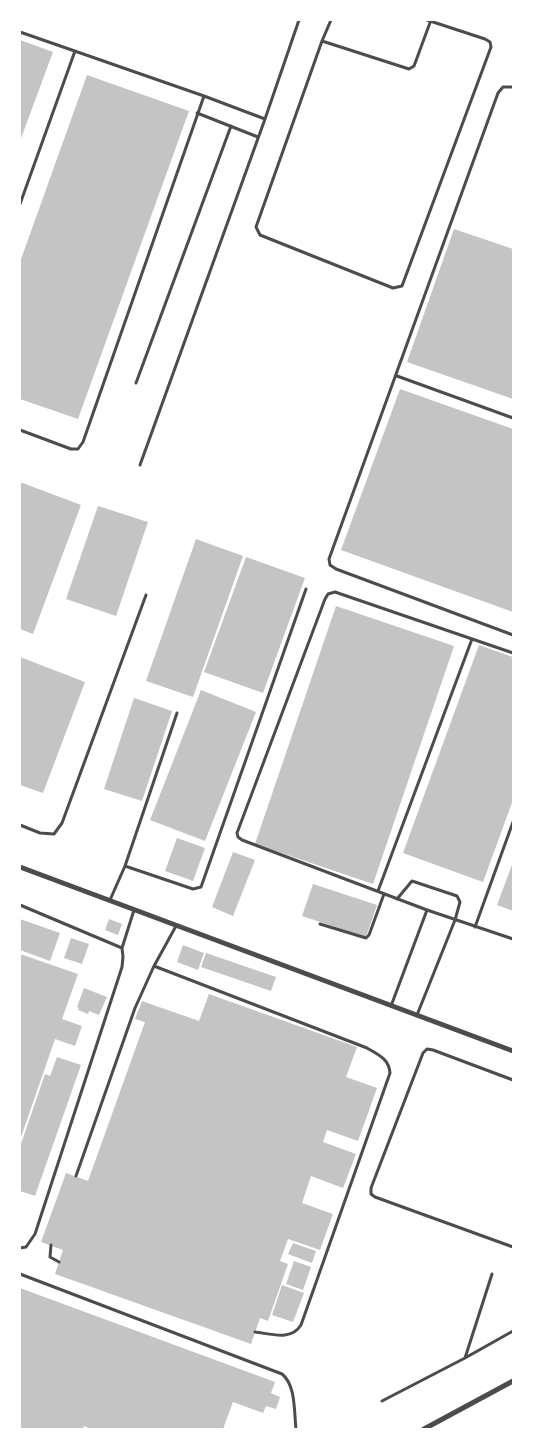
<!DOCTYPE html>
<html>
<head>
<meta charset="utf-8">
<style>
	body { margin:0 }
	#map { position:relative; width:533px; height:1449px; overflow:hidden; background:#fff; font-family:Cabin,sans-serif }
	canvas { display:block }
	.frame { position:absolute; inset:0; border:21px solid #fff; pointer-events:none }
</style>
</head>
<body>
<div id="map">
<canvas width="533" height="1449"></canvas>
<div class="frame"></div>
</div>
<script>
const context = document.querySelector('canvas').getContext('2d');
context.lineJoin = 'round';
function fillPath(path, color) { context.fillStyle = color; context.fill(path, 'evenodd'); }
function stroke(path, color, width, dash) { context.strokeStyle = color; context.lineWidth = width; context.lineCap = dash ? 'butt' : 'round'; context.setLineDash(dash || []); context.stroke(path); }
fillPath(new Path2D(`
	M 20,40 L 53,52 L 20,141 Z
	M 87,75 L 189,111 L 78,419 L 20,399 L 20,262 Z
	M 454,229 L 513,249 L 513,399 L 407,362 Z
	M 400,389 L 513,429 L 513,612 L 341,550 Z
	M 20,482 L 81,505 L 33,634 L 20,629 Z
	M 98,506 L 148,522 L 116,616 L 66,599 Z
	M 196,539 L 243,556 L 193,697 L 146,681 Z
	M 246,557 L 305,578 L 263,693 L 204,672 Z
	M 336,606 L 454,646 L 373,884 L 255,844 Z
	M 479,645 L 513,657 L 513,800 L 483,882 L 403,853 Z
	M 20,657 L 85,682 L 43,793 L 20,785 Z
	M 201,690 L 256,712 L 205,841 L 150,820 Z
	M 134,698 L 172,711 L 142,801 L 104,789 Z
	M 177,838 L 205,848 L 193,881 L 165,871 Z
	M 233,852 L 255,860 L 233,916 L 212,907 Z
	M 513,862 L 513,911 L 497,905 Z
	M 313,884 L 377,905 L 366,937 L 302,916 Z
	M 20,919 L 60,933 L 50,961 L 20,950 Z
	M 109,919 L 122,924 L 118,935 L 105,930 Z
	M 71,938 L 89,944 L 82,964 L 64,958 Z
	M 183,945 L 204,953 L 198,970 L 177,962 Z
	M 206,953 L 276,977 L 271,991 L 201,967 Z
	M 20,954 L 78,974 L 62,1019 L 82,1026 L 75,1046 L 55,1039 L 20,1140 Z
	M 84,988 L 107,997 L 99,1015 L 89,1011 L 88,1014 L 78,1010 L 79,1008 L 77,1007 Z
	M 209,994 L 357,1047 L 346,1077 L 377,1088 L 358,1141 L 327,1130 L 323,1142 L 356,1154 L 343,1188 L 311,1176 L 302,1203 L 333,1214 L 320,1250 L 288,1239 L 280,1261 L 288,1264 L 268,1321 L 260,1318 L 251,1344 L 55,1274 L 63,1250 L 41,1242 L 66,1173 L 88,1181 L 145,1022 L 135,1019 L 142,1001 L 199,1021 Z
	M 57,1057 L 81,1065 L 35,1196 L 20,1191 L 20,1147 L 45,1074 L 50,1076 Z
	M 293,1243 L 316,1251 L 312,1263 L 288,1254 Z
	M 294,1261 L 311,1267 L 303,1290 L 286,1284 Z
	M 282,1285 L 304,1293 L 293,1322 L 272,1315 Z
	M 20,1288 L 275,1382 L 271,1393 L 280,1397 L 276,1409 L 266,1406 L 263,1413 L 233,1402 L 223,1429 L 91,1429 L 84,1426 L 83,1429 L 20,1429 Z`), '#c4c4c4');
stroke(new Path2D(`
	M 331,20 L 322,41 L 256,227 L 260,235 L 393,288 L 402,286 L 491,47 L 490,42 L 485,39 L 427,20
	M 20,32 L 204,96 L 83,442 L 78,449 L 71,449 L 20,430
	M 322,41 L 409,69 L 414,66 L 431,20
	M 513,87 L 503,87 L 498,93 L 329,559 L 330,565 L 336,569 L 513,635
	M 204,96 L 265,119
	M 197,113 L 258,137
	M 20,204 L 75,51
	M 397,376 L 513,418
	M 136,383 L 231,126
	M 140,465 L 265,119 L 299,20
	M 513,653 L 335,592 L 328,594 L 325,599 L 237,833 L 238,837 L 242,840 L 427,910 L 513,939
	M 20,825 L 40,833 L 54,834 L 62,823 L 146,595
	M 125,866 L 193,889 L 201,887 L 306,589
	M 378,891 L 472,639
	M 397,899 L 412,881 L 457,896 L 460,902 L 455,920 L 417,1015
	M 110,900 L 125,866 L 177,713
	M 20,905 L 122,948
	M 320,924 L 366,938 L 369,935 L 384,894
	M 475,927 L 513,822
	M 154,966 L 367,1048 C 379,1055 389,1059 390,1073 L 301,1325 C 291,1341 272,1334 255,1332
	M 391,1006 L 427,910
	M 513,1080 L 433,1050 L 427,1049 L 423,1053 L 371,1188 L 371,1194 L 375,1197 L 513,1247
	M 76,1176 L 135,1008 L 154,966 L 176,926
	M 51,1245 L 50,1257 L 59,1262
	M 20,1248 L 26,1247 L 35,1234 L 122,967 L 123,957 L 122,948 L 134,910
	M 20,1274 L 282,1374 C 296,1385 294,1412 296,1429
	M 465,1358 L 492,1274
	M 382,1401 L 465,1358 L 513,1331`), '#4c4c4c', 3);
stroke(new Path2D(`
	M 20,867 L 513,1051
	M 424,1429 L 513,1381`), '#4c4c4c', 5);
</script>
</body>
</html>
